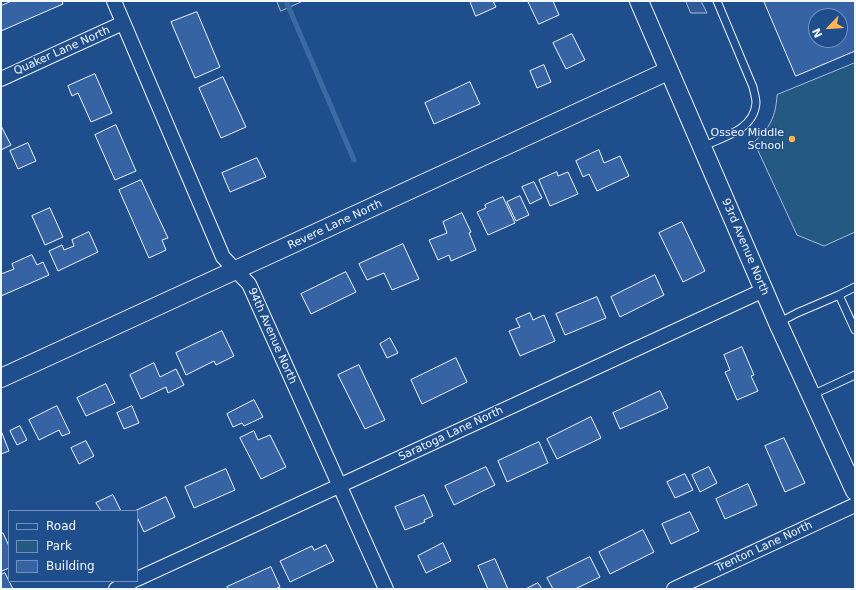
<!DOCTYPE html>
<html>
<head>
<meta charset="utf-8">
<style>
	body { margin:0 }
	#map { position:relative; width:856px; height:590px; overflow:hidden; background:#1f4e8c; font-family:"DejaVu Sans",sans-serif }
	canvas { display:block }
	.frame { position:absolute; inset:0; border:2px solid #f2f6ff; pointer-events:none }
	.legend { position:absolute; left:8px; top:510px; width:130px; height:72px; box-sizing:border-box; background:#1f4e8c; border:1px solid #7391ba; margin:0; padding:5px 7px; list-style:none; font-size:12px; color:#f2f6ff }
	.legend li { display:flex; align-items:center; gap:8px; height:20px }
	.legend b { width:20px; border:1px solid #7391ba }
	.north { position:absolute; left:808px; top:8px; width:40px; height:40px; box-sizing:border-box; background:#1f4e8c; border:1px solid #7391ba; border-radius:50%; rotate:245deg; font-size:11px; font-weight:700; line-height:16px; text-align:center; color:#f2f6ff }
	.north::after { content:''; display:block; margin:auto; width:14px; height:18px; background:#ffb74d; clip-path:polygon(50% 0,100% 100%,50% 72%,0 100%) }
</style>
</head>
<body>
<div id="map">
<canvas width="856" height="590"></canvas>
<div class="frame"></div>
<ul class="legend">
<li><b style="height:5px;background:#1f4e8c"></b>Road</li>
<li><b style="height:11px;background:#245a82"></b>Park</li>
<li><b style="height:11px;background:#3563a3"></b>Building</li>
</ul>
<div class="north">N</div>
</div>
<script>
const context = document.querySelector('canvas').getContext('2d');
context.lineJoin = 'round';
function fillPath(path, color) { context.fillStyle = color; context.fill(path, 'evenodd'); }
function stroke(path, color, width, dash) { context.strokeStyle = color; context.lineWidth = width; context.lineCap = dash ? 'butt' : 'round'; context.setLineDash(dash || []); context.stroke(path); }
function write(font, color, halo, rows, align = 'center') {
  context.font = font + ' "DejaVu Sans",sans-serif'; context.lineWidth = 3; context.setLineDash([]); context.textBaseline = 'middle'; context.strokeStyle = halo; context.fillStyle = color; for (const [text, x, y, turn = 0] of rows) {
    context.save(); context.translate(x, y); context.rotate((+turn || 0) * Math.PI / 180); context.textAlign = isNaN(turn) ? turn : align; if (halo) context.strokeText(text, 0, 0); context.fillText(text, 0, 0); context.restore();
  }
}
const green = new Path2D(`
	M 277,1 L 303,1 L 281,11 Z
	M 855,63 L 855,232 L 824,246 L 797,235 L 754,142 C 770,128 776,116 777,95 Z`);
fillPath(green, '#245a82');
stroke(green, '#a8bbd7', 1);
const parking = new Path2D(`
	M 686,1 L 701,1 L 707,13 L 691,13 Z`);
fillPath(parking, '#305b95');
stroke(parking, '#a8bbd7', 1);
stroke(new Path2D(`
	M 286,1 L 354,160`), '#3b69a3', 5);
const building = new Path2D(`
	M 12,1 L 62,1 L 63,4 L 1,31 L 1,6 Z
	M 470,1 L 493,1 L 496,7 L 476,16 Z
	M 528,1 L 553,1 L 559,15 L 539,24 Z
	M 764,1 L 855,1 L 855,51 L 796,76 ZM 816,16 L 840,16 L 840,40 L 816,40 Z
	M 197,12 L 220,67 L 195,78 L 171,22 Z
	M 572,34 L 585,60 L 566,69 L 553,43 Z
	M 544,65 L 551,82 L 537,88 L 530,71 Z
	M 95,74 L 112,113 L 91,122 L 78,93 L 72,96 L 68,86 Z
	M 223,77 L 246,127 L 221,138 L 199,88 Z
	M 470,82 L 480,104 L 434,124 L 425,103 Z
	M 116,125 L 136,171 L 115,180 L 95,135 Z
	M 1,126 L 11,145 L 1,150 Z
	M 28,143 L 36,161 L 18,169 L 10,151 Z
	M 599,150 L 604,163 L 620,156 L 629,176 L 597,191 L 589,174 L 583,177 L 576,161 Z
	M 257,158 L 266,177 L 230,192 L 222,173 Z
	M 557,172 L 558,176 L 568,172 L 578,194 L 550,206 L 539,180 Z
	M 141,180 L 168,238 L 162,240 L 166,250 L 149,258 L 119,190 Z
	M 534,182 L 542,198 L 530,204 L 522,187 Z
	M 520,196 L 529,215 L 516,221 L 507,202 Z
	M 503,197 L 515,223 L 488,235 L 477,212 L 486,208 L 485,205 Z
	M 50,208 L 63,237 L 45,245 L 32,216 Z
	M 462,213 L 471,232 L 469,233 L 476,250 L 451,261 L 449,255 L 438,260 L 429,240 L 447,233 L 443,222 Z
	M 682,222 L 705,271 L 683,282 L 659,233 Z
	M 89,232 L 98,252 L 58,271 L 49,251 L 62,245 L 64,250 L 74,246 L 72,240 Z
	M 403,244 L 419,279 L 392,290 L 384,273 L 367,280 L 359,264 Z
	M 32,255 L 37,265 L 43,262 L 49,275 L 1,296 L 1,274 L 14,269 L 12,264 Z
	M 346,272 L 356,292 L 311,314 L 301,294 Z
	M 655,275 L 664,295 L 620,317 L 611,297 Z
	M 597,297 L 606,318 L 565,335 L 556,314 Z
	M 530,313 L 533,320 L 544,315 L 555,341 L 520,356 L 509,331 L 520,327 L 516,319 Z
	M 222,331 L 234,356 L 216,365 L 214,361 L 186,375 L 176,353 Z
	M 390,338 L 398,353 L 387,358 L 380,344 Z
	M 742,347 L 754,375 L 751,376 L 758,391 L 737,400 L 725,372 L 730,370 L 724,355 Z
	M 456,358 L 467,382 L 422,404 L 411,380 Z
	M 154,363 L 160,377 L 176,369 L 184,385 L 168,393 L 166,387 L 141,399 L 130,375 Z
	M 359,365 L 385,420 L 365,429 L 338,375 Z
	M 106,384 L 115,403 L 86,416 L 77,398 Z
	M 660,391 L 668,408 L 620,429 L 613,413 Z
	M 254,400 L 263,417 L 244,426 L 242,423 L 233,427 L 227,414 Z
	M 57,406 L 70,433 L 62,436 L 59,430 L 39,440 L 29,420 Z
	M 132,406 L 139,423 L 124,429 L 117,413 Z
	M 591,417 L 601,438 L 557,459 L 547,439 Z
	M 20,426 L 27,440 L 17,445 L 10,431 Z
	M 254,431 L 258,440 L 270,435 L 286,467 L 261,479 L 240,438 Z
	M 2,433 L 9,451 L 1,454 L 1,434 Z
	M 784,438 L 805,483 L 785,492 L 765,446 Z
	M 86,441 L 94,456 L 79,464 L 71,448 Z
	M 539,442 L 548,463 L 507,482 L 498,461 Z
	M 486,467 L 495,485 L 454,505 L 445,486 Z
	M 709,467 L 717,483 L 700,492 L 692,475 Z
	M 226,469 L 235,490 L 194,508 L 185,487 Z
	M 685,474 L 693,490 L 675,498 L 667,482 Z
	M 748,484 L 757,505 L 725,519 L 716,499 Z
	M 113,495 L 121,511 L 101,511 L 96,503 Z
	M 424,495 L 433,516 L 424,520 L 425,522 L 405,530 L 395,507 Z
	M 166,497 L 175,517 L 144,532 L 137,517 L 137,511 L 135,511 Z
	M 690,512 L 699,531 L 671,544 L 662,524 Z
	M 643,530 L 654,552 L 610,574 L 599,552 Z
	M 1,533 L 3,533 L 9,546 L 9,568 L 2,571 L 1,568 Z
	M 443,543 L 451,561 L 426,573 L 418,556 Z
	M 326,545 L 334,561 L 290,582 L 280,561 L 312,546 L 314,550 Z
	M 590,557 L 600,577 L 575,589 L 553,589 L 547,578 Z
	M 495,559 L 508,589 L 488,589 L 478,566 Z
	M 271,567 L 280,587 L 275,589 L 228,589 L 227,587 Z
	M 5,573 L 13,589 L 1,589 L 1,575 Z
	M 538,583 L 542,589 L 526,589 Z`);
fillPath(building, '#3563a3');
stroke(building, '#f2f6ff', 1);
const service = new Path2D(`
	M 702,147 C 723,137 754,130 756,103 C 756,98 754,92 753,87 L 717,1
	M 839,295 L 855,287
	M 778,323 L 797,313 L 839,295 L 855,330
	M 812,395 L 855,375`);
const minor = new Path2D(`
	M 114,1 L 223,257 L 249,284 L 386,589
	M 1,79 L 123,23
	M 137,579 L 764,290
	M 116,589 L 133,581
	M 674,589 L 855,505`);
const tertiary = new Path2D(`
	M 639,1 L 778,323 L 855,491
	M 1,378 L 668,71`);
stroke(service, '#f2f6ff', 9);
stroke(minor, '#f2f6ff', 16);
stroke(tertiary, '#f2f6ff', 20);
stroke(service, '#1f4e8c', 7);
stroke(minor, '#1f4e8c', 14);
stroke(tertiary, '#1f4e8c', 18);
for (const [x, y, r, color] of [
	[792,139,4,"#ffb74d"]
]) { const dot = new Path2D(); dot.arc(x, y, r, 0, 2 * Math.PI); context.fillStyle = color; context.fill(dot); stroke(dot, '#1f4e8c', 1.5); }
write('11px', '#f2f6ff', '#1f4e8c', [
	["Quaker Lane North",62,51,-24],
	["Revere Lane North",335,225,-25],
	["93rd Avenue North",745,247,67],
	["94th Avenue North",272,336,66],
	["Saratoga Lane North",451,434,-25],
	["Trenton Lane North",764,547,-25]
]);
write('11px', '#f2f6ff', '#1f4e8c', [
	["Osseo Middle",784,133],
	["School",784,146]
], 'right');
</script>
</body>
</html>
